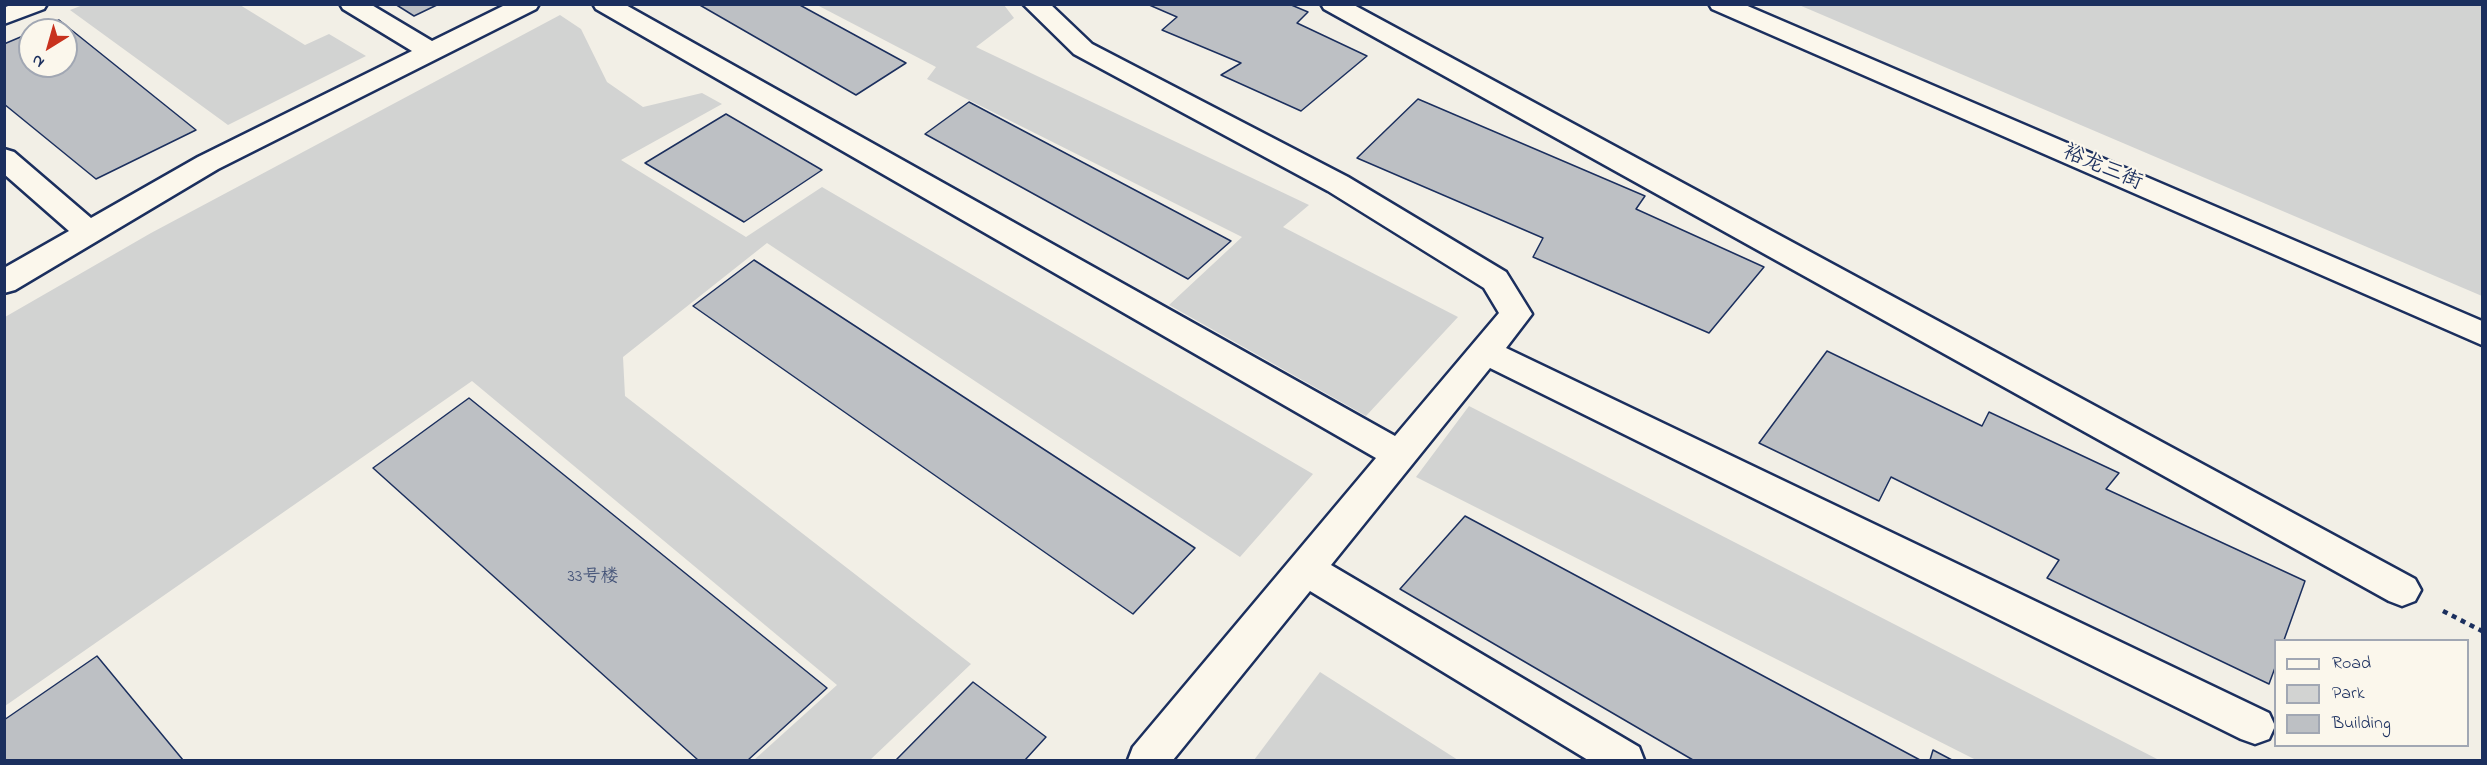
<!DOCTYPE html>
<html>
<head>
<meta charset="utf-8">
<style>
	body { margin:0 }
	#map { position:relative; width:2487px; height:765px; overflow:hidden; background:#f2efe6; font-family:"Indie Flower",sans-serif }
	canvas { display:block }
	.frame { position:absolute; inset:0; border:6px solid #1b2f5e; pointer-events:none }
	.legend { position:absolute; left:2274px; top:639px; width:195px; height:108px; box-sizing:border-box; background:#fbf7ec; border:2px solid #a1a7b3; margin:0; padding:8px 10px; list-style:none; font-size:18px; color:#1b2f5e }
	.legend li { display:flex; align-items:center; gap:12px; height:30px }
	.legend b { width:30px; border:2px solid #a1a7b3 }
	.north { position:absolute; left:18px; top:18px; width:60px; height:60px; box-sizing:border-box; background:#fbf7ec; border:2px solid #a1a7b3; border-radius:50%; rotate:217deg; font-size:16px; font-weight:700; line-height:24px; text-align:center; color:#1b2f5e }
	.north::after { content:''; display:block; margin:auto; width:21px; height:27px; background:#c8321e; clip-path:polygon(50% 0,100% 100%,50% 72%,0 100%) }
</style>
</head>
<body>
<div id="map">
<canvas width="2487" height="765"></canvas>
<div class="frame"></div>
<ul class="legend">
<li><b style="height:8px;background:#fbf7ec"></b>Road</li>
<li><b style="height:16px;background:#d2d3d2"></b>Park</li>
<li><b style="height:16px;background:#bdc0c4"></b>Building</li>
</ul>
<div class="north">N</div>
</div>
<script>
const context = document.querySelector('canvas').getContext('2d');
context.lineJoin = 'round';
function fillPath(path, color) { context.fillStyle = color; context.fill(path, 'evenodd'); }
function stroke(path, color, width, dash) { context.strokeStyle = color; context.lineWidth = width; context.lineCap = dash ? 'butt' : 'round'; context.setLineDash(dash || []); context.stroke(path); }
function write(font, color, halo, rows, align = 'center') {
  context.font = font + ' "Indie Flower","LXGW WenKai TC",sans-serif'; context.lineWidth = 4.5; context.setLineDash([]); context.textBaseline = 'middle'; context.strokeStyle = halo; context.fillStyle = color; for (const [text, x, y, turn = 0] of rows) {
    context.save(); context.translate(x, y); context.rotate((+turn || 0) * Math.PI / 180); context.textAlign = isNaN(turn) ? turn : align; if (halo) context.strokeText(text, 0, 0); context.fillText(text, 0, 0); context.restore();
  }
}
fillPath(new Path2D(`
	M 83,5 L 240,5 L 305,45 L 329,34 L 366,56 L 228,125 L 70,10 Z
	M 817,5 L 1004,5 L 1014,18 L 976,47 L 1309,205 L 1283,227 L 1458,317 L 1366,416 L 1169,305 L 1242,237 L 927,79 L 936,67 Z
	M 1799,5 L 2482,5 L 2482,296 Z
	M 560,15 L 581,29 L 607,82 L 643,107 L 702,93 L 722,104 L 621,160 L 746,237 L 822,187 L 1313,474 L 1240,557 L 767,243 L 623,357 L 625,396 L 971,664 L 870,760 L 754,760 L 837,685 L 472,381 L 5,706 L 5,317 L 151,233 Z
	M 1469,406 L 2159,760 L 1976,760 L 1416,477 Z
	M 1320,672 L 1458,760 L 1254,760 Z`), '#d2d3d2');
const building = new Path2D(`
	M 395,4 L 439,4 L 414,16 Z
	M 698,4 L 798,4 L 906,63 L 856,95 Z
	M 1147,4 L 1289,4 L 1308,12 L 1297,23 L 1367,56 L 1301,111 L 1221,75 L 1241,63 L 1162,30 L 1177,17 Z
	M 59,20 L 196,130 L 96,179 L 4,104 L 4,44 L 30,33 L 30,66 L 66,66 L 66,30 L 37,30 Z
	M 1418,99 L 1645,196 L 1636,209 L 1764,267 L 1709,333 L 1533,257 L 1543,238 L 1357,158 Z
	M 969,102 L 1231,241 L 1188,279 L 925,134 Z
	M 726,114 L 822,170 L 744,222 L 645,163 Z
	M 754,260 L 1195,548 L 1133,614 L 693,306 Z
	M 1827,351 L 1982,426 L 1989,412 L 2119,473 L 2106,489 L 2305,581 L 2284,640 L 2276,640 L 2276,665 L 2269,684 L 2047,578 L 2059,560 L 1891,477 L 1879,501 L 1759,443 Z
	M 469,398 L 827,688 L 748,760 L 698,760 L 373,468 Z
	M 1465,516 L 1920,760 L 1693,760 L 1400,589 Z
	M 97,656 L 183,760 L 4,760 L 4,720 Z
	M 973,682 L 1046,737 L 1025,760 L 896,760 Z
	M 1933,750 L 1952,760 L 1930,760 Z`);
fillPath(building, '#bdc0c4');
stroke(building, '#1b2f5e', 1.5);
const minor = new Path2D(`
	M 12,4 L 47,4 L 44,9 L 4,24 L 4,8 Z
	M 340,4 L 370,4 L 432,41 L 507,4 L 539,4 L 536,9 L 218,169 L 15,290 L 4,293 L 4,268 L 69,231 L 4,174 L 4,149 L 14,152 L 91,218 L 198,157 L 412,51 L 343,9 Z
	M 593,4 L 624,4 L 1395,436 L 1499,313 L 1484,288 L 1328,191 L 1074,54 L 1023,4 L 1050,4 L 1092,44 L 1348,177 L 1506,272 L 1532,314 L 1506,348 L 2269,713 L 2275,726 L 2269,739 L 2255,744 L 2241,739 L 1490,368 L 1331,565 L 1639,747 L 1644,760 L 1588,760 L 1310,591 L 1173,760 L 1128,760 L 1133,747 L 1376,458 L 596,9 Z
	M 1321,4 L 1352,4 L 2415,579 L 2421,590 L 2415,601 L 2402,606 L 2389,601 L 1324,9 Z
	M 1709,4 L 1743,4 L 2482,321 L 2482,345 L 1712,9 Z`);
stroke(minor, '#1b2f5e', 5);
stroke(new Path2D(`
	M 2443,611 L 2482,631`), '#1b2f5e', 4.5, [5, 5]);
fillPath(minor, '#fbf7ec');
write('18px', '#445378', null, [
	["33号楼",593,578]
]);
write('21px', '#1b2f5e', '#fbf7ec', [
	["裕龙三街",2102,169,23]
]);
</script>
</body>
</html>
